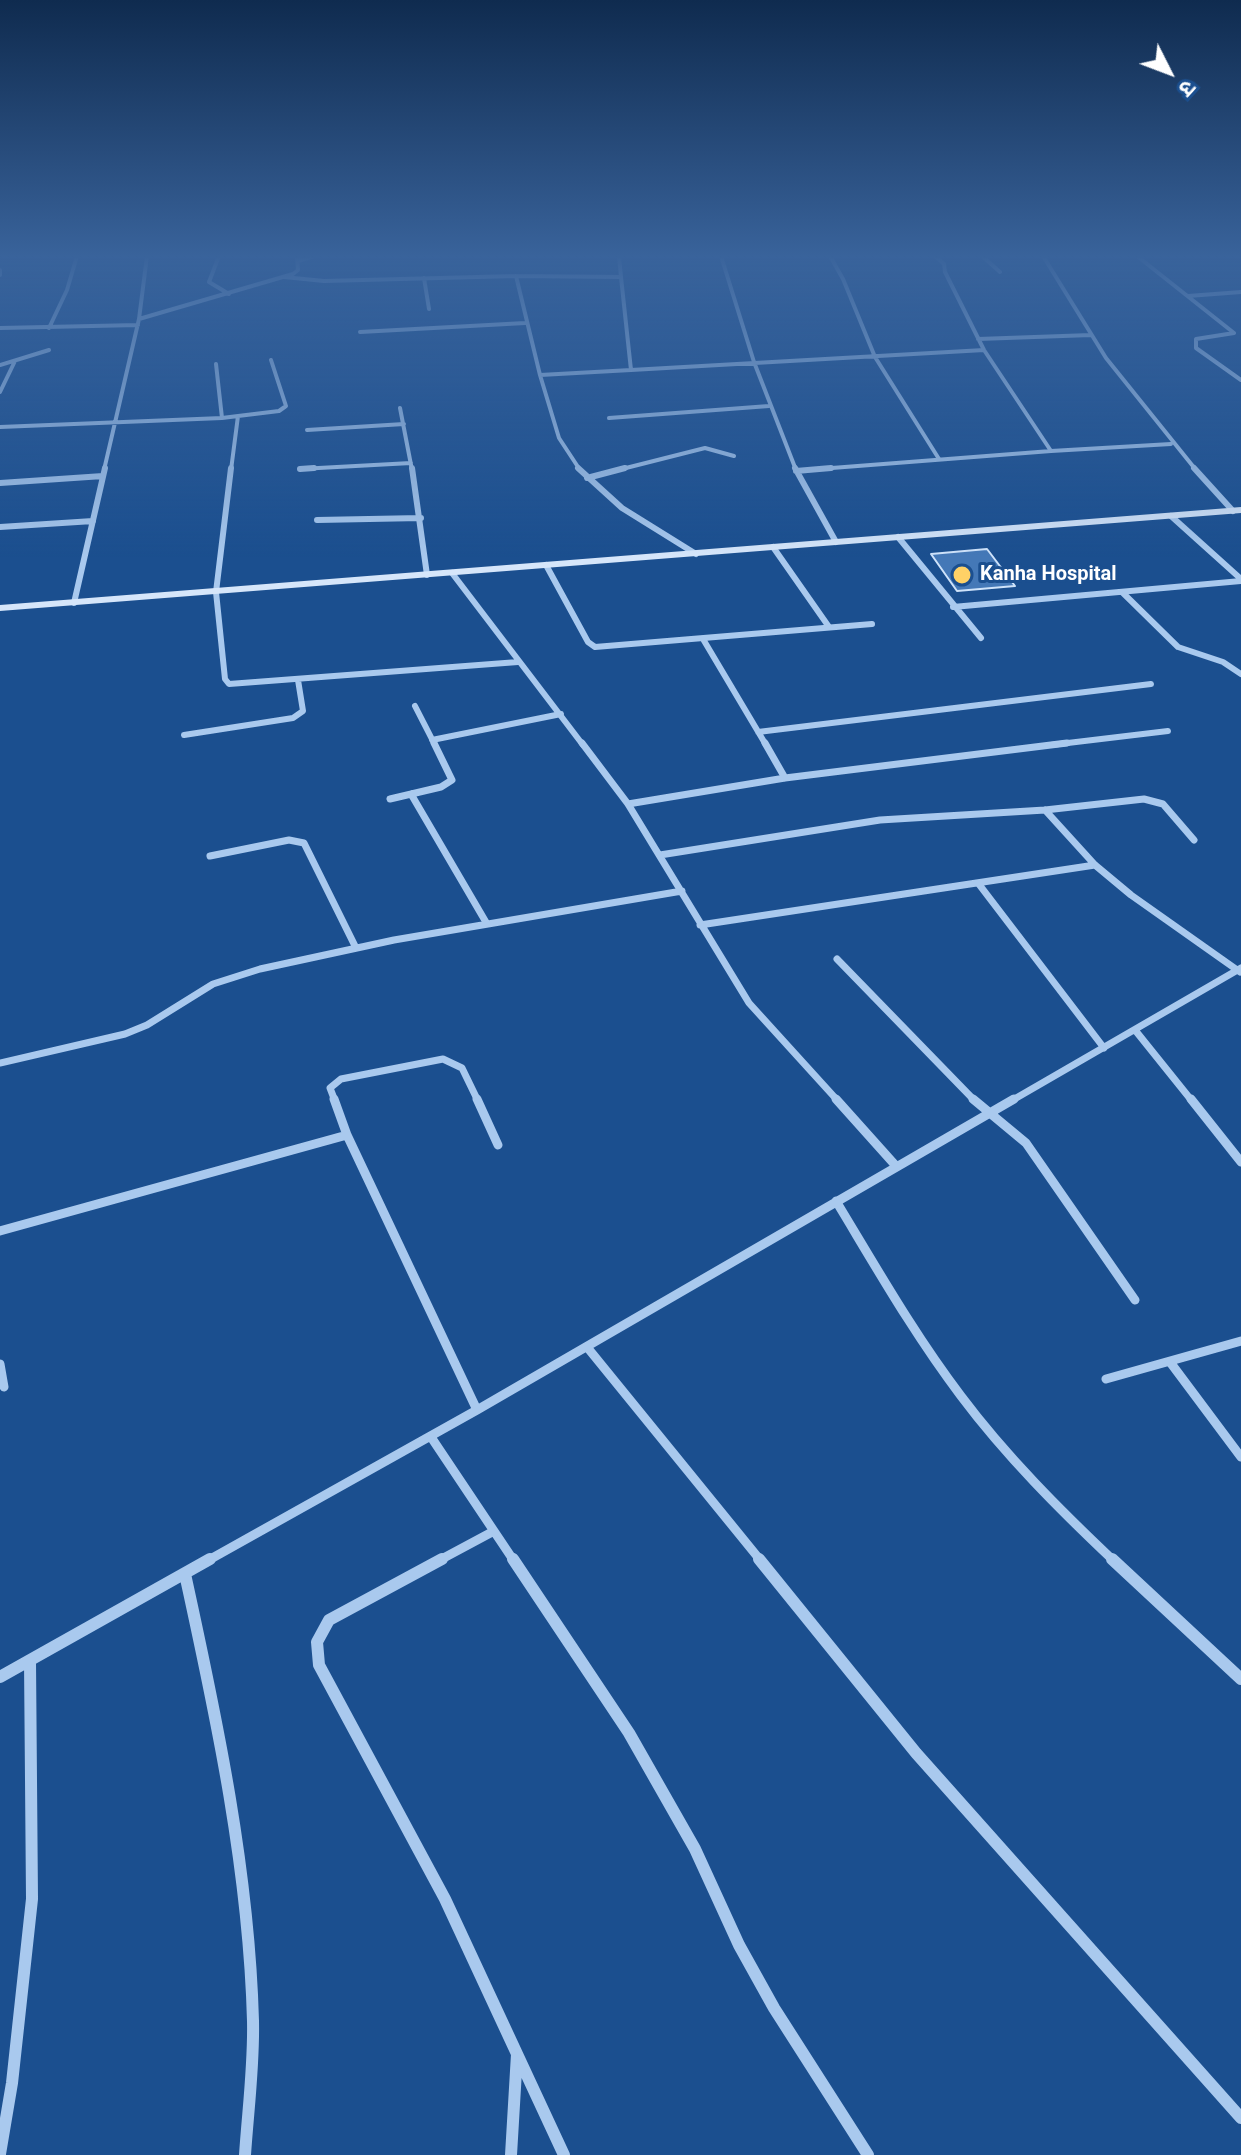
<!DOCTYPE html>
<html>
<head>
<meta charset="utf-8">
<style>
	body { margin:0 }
	#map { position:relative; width:1241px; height:2155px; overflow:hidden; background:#1b4f8f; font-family:Roboto,"Noto Sans Devanagari",sans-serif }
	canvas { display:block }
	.north { position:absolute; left:1129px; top:32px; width:80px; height:80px; -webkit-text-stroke:6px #1b4f8f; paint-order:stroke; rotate:132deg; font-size:22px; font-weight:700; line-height:32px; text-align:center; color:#fff }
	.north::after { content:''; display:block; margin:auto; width:28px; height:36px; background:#fff; clip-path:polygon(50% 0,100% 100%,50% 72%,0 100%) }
</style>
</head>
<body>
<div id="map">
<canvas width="1241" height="2155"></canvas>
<div class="north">उ</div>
</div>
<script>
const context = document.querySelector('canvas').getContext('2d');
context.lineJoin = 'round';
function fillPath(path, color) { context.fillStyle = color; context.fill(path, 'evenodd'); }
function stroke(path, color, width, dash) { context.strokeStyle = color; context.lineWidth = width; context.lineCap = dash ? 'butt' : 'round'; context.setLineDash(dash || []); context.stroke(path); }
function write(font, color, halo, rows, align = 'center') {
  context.font = font + ' Roboto,sans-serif'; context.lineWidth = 6; context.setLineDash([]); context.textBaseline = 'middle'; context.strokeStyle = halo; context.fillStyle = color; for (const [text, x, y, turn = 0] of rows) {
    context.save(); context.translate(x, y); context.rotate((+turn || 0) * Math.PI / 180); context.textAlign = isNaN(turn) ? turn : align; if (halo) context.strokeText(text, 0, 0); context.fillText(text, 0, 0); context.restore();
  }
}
const building = new Path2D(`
	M 987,549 L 1015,586 L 957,591 L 931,554 Z`);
fillPath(building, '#4478b7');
stroke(building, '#cfe3fa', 2);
stroke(new Path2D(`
	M 219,256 L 209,282 L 229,294
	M 619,256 L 621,277
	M 721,256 L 754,362 L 796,470
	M 830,256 L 843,279 L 875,357 L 939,459
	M 935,256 L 944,264 L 945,272 L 984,350 L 1051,451 L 1171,444
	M 982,256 L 1000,272
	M 1043,256 L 1106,358 L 1196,470
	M 1137,256 L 1234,333 L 1196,339 L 1196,348 L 1241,380
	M 298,261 L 314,256
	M 0,270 L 0,275
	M 516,276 L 621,277 L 631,370 L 540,375 Z
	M 284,277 L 324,281 L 516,276
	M 424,278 L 429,309
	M 1188,296 L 1241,292
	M 139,319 L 293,274 L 298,270 L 297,256
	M 0,328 L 138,325
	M 49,328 L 67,290 L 77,256
	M 360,332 L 525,323
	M 978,339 L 1091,335
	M 216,364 L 222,418 L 238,416
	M 0,365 L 49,350
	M 631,370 L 984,350
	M 540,375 L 559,438 L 580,470
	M 0,392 L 15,361
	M 400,408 L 412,470
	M 609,418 L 769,406
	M 0,427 L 222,418
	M 307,430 L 404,424
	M 300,469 L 411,463
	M 104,470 L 139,319 L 147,256
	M 231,470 L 238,416 L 279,411 L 286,406 L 271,360
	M 618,470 L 705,448 L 734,456
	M 806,470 L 1051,451`), '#a9c9ee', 4);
stroke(new Path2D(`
	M 231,468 L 216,592 L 225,679 L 229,684 L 518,662
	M 412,468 L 427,575
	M 578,468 L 622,508 L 696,554
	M 795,468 L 836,542
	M 1194,468 L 1233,511
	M 300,469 L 314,468
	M 796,471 L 831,468
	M 587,478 L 625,468
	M 0,483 L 103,476
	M 1171,516 L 1241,579
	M 317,520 L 421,518
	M 0,527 L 93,521
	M 898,537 L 981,638
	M 773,547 L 829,627
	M 546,565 L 588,642 L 595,647 L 872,624
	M 452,573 L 583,745
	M 1123,593 L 1178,647 L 1223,662 L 1241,674
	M 74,603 L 105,468
	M 953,607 L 1241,581
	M 703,639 L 766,745
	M 415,706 L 435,745
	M 758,732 L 1151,684
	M 184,735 L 293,718 L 303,711 L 298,680
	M 432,740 L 561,714
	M 1051,745 L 1168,731`), '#a9c9ee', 6);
stroke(new Path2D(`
	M 582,743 L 628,804 L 749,1003 L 838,1101
	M 765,743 L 785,778
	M 411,794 L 487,924
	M 390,799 L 441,787 L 452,780 L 434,743
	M 628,804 L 785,778 L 1067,743
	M 1045,810 L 1095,865 L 1131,895 L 1240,972
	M 660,855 L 880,820 L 1045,810 L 1144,799 L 1163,804 L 1194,840
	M 210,856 L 289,840 L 304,843 L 356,948
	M 978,883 L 1104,1048
	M 700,925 L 1095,865
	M 837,959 L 975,1101
	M 1135,1030 L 1192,1101
	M 0,1063 L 125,1034 L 147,1025 L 213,984 L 260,969 L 394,940 L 682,891
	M 335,1101 L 330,1088 L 341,1079 L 443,1059 L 462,1068 L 478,1101
	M 1011,1101 L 1241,968`), '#a9c9ee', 7);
stroke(new Path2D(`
	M 334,1099 L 347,1135 L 477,1410
	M 477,1099 L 498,1145
	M 836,1099 L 896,1166
	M 973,1099 L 1026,1143 L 1135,1300
	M 1191,1099 L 1241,1162
	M 836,1201 C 876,1267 914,1334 961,1396 C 1006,1456 1060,1510 1114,1561
	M 0,1231 L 347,1135
	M 587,1347 L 761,1561
	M 1170,1362 L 1241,1457
	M 0,1364 L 4,1387
	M 1106,1379 L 1241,1341
	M 431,1437 L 514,1561
	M 207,1561 L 477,1410 L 1014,1099
	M 438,1561 L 494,1531`), '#a9c9ee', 9);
stroke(new Path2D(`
	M 442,1559 L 329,1620 L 317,1642 L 319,1665 L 445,1899 L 564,2155
	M 513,1559 L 629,1733 L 695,1849 L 739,1945 L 774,2008 L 868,2155
	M 759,1559 L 916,1753 L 1241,2118
	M 1112,1559 L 1241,1679
	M 185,1574 C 217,1720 249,1871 253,2021 C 254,2066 248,2110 245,2155
	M 0,1677 L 210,1559
	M 0,2154 L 12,2083 L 32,1899 L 30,1661
	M 511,2155 L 517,2054`), '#a9c9ee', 12);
fillPath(new Path2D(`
	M 1241,507 L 1241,513 L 0,611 L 0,605 Z`), '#d6e6fa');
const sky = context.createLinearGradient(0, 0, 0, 558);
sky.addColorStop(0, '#0f2b4f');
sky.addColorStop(0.46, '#39639b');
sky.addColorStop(1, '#39639b00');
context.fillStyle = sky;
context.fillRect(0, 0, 1241, 558);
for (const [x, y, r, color] of [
	[962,575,10,"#ffd166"]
]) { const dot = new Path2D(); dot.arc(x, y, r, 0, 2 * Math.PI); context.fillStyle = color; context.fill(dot); stroke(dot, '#1b4f8f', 3); }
write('bold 20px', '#fff', '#1b4f8f', [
	["Kanha Hospital",980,575]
], 'left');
</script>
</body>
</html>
